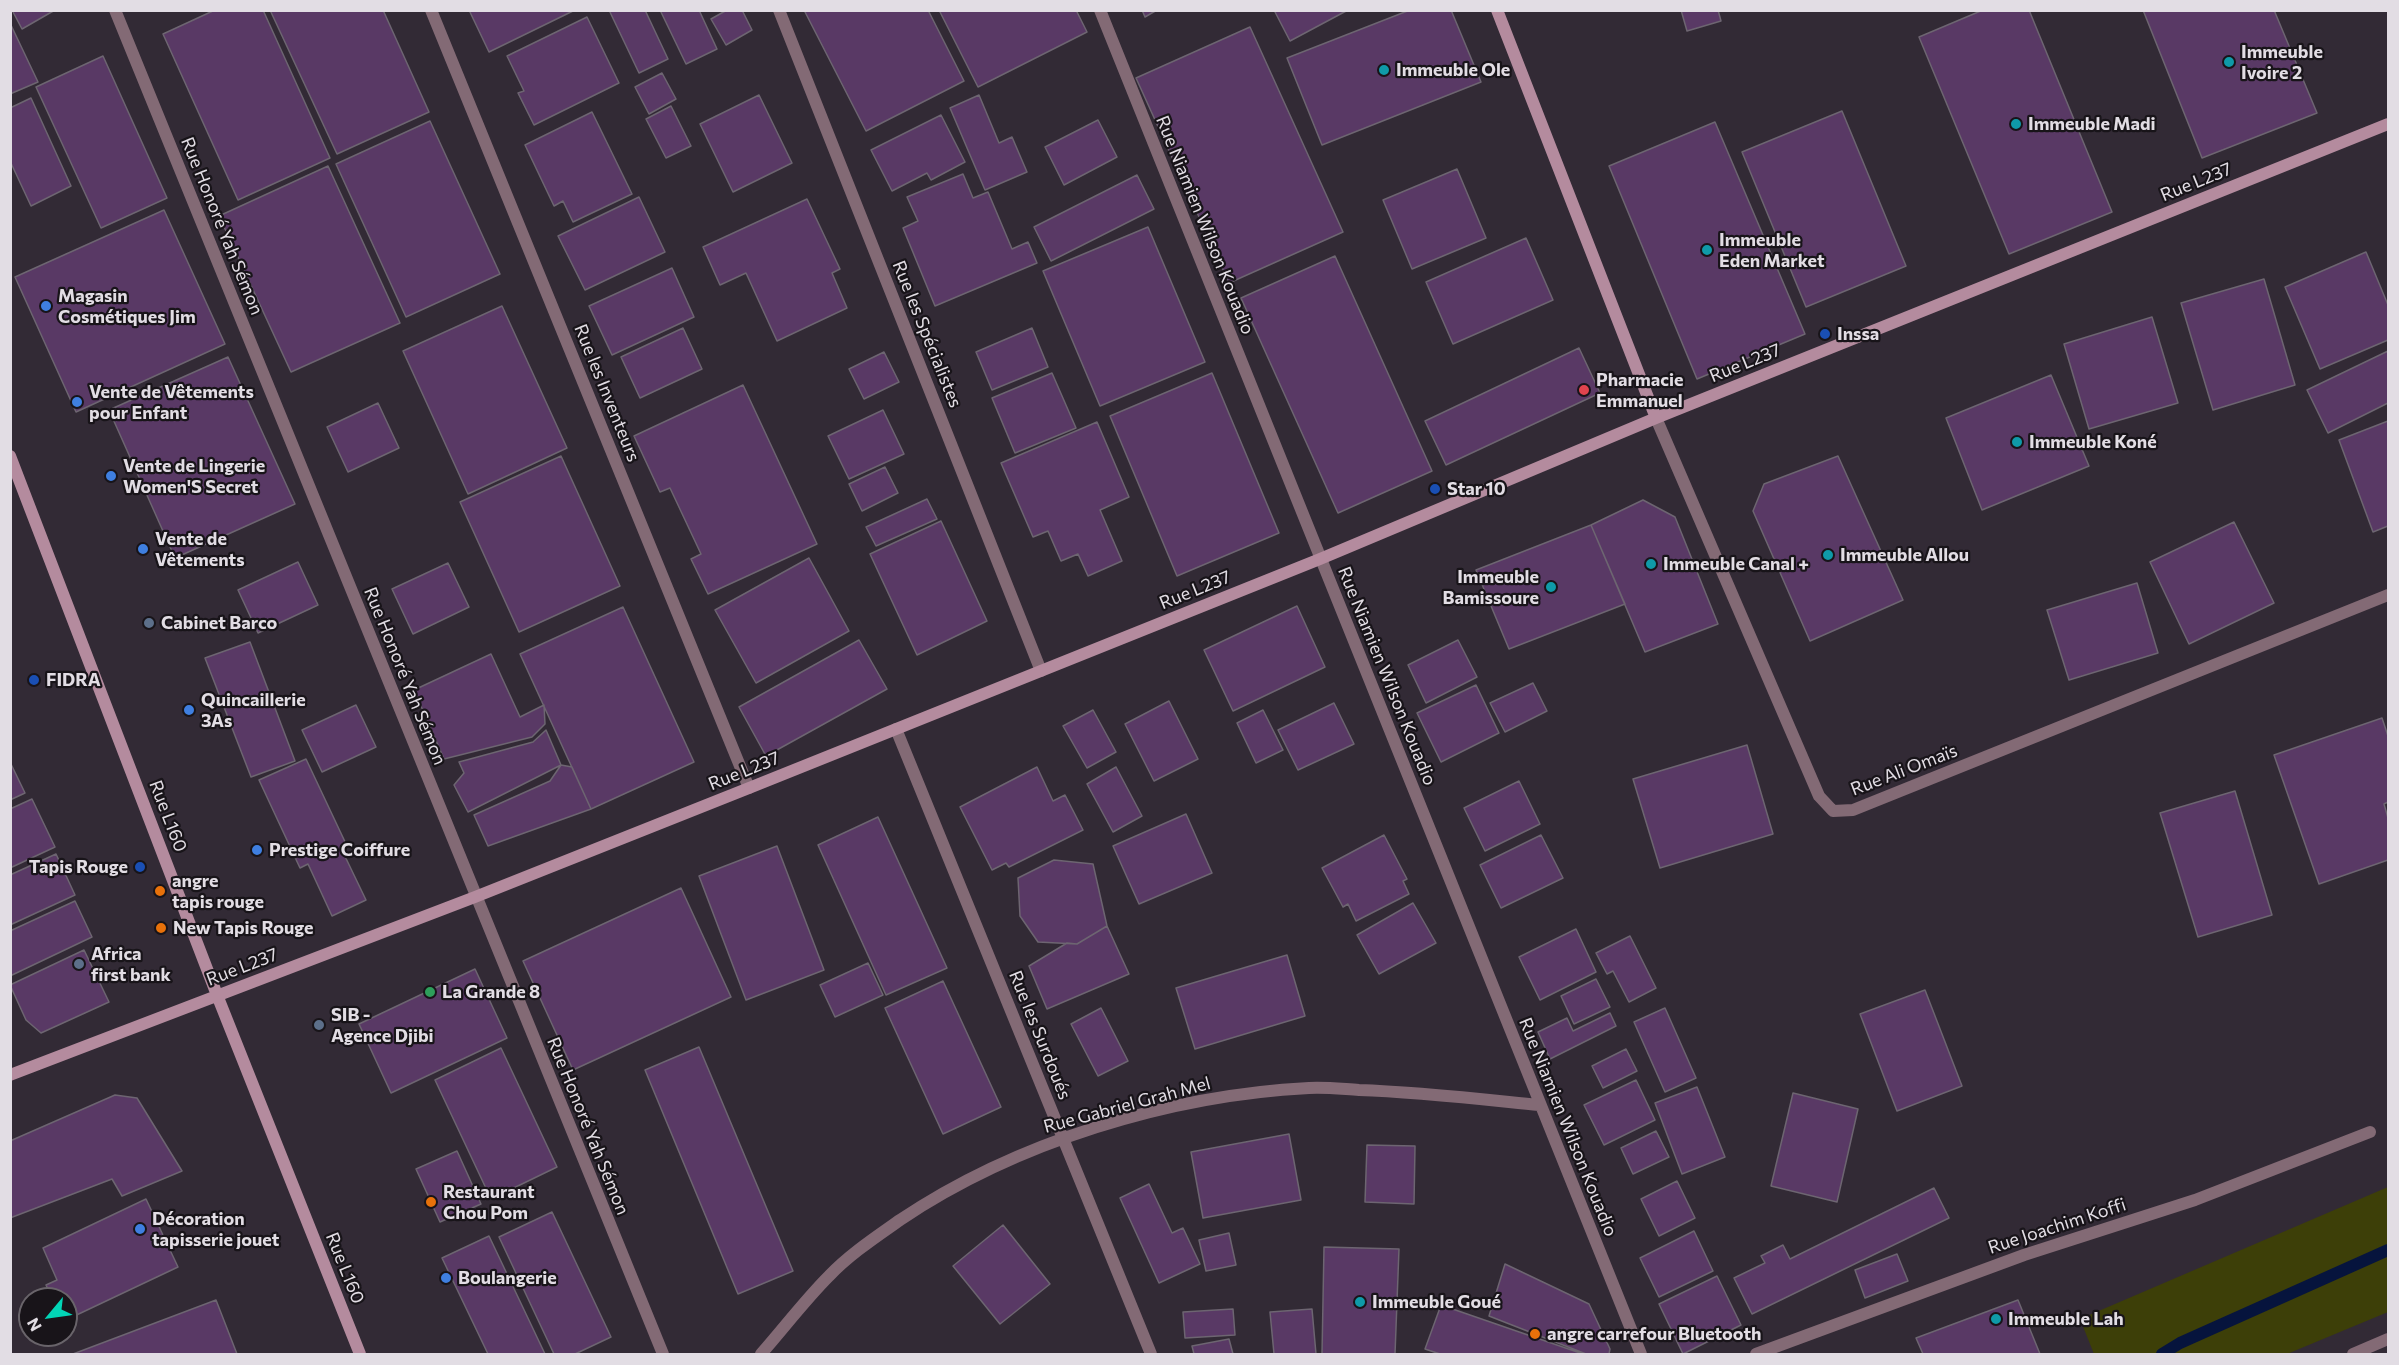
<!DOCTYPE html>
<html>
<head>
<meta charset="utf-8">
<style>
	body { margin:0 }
	#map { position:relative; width:2399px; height:1365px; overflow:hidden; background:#322a35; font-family:Commissioner,sans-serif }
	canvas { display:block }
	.frame { position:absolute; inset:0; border:12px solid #e2dde4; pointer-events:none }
	.north { position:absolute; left:18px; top:1287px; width:60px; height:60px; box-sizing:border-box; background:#181419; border:2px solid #69646a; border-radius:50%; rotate:241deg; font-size:16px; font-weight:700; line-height:24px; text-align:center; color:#e2dde4 }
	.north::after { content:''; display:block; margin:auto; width:21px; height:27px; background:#02d5b6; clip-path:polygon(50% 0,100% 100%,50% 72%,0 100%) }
</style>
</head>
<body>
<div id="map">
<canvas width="2399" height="1365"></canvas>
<div class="frame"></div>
<div class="north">N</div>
</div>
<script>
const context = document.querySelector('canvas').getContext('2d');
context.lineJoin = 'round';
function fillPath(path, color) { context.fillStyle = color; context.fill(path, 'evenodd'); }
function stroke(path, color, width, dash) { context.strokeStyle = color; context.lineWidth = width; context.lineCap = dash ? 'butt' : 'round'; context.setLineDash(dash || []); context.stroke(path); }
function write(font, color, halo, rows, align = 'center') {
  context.font = font + ' Commissioner,sans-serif'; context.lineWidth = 4.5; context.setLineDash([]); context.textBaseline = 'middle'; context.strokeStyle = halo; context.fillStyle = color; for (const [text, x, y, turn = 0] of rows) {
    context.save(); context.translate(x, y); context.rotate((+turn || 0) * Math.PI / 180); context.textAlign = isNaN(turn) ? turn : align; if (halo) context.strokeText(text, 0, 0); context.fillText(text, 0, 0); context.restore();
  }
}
fillPath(new Path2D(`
	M 2388,1187 L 2388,1312 L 2287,1354 L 2094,1354 L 2080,1319 Z`), '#3d3f08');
stroke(new Path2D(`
	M 2162,1354 L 2180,1343 L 2388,1250`), '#06143d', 12);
const building = new Path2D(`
	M 12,10 L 55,10 L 22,29 Z
	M 215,10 L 263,10 L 330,158 L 238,200 L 163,34 Z
	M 270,10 L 383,10 L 429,112 L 337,154 Z
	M 469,10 L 575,10 L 489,52 Z
	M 609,10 L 645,10 L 668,59 L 639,73 Z
	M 660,10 L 699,10 L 717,49 L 686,64 Z
	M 727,10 L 742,10 L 752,30 L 726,45 L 711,19 Z
	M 804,10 L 928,10 L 964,81 L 866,131 Z
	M 939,10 L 1076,10 L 1087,32 L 978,87 Z
	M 1142,10 L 1157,10 L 1145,17 Z
	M 1274,10 L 1348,10 L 1290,41 Z
	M 1410,10 L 1451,10 L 1481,82 L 1322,145 L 1287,58 Z
	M 1681,10 L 1718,10 L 1721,21 L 1687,31 Z
	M 1983,10 L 2029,10 L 2112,212 L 2009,254 L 1919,37 Z
	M 2143,10 L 2274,10 L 2317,113 L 2202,158 Z
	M 587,17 L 619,83 L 534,125 L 518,93 L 524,91 L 507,56 Z
	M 10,23 L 38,82 L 10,94 Z
	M 1250,27 L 1343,232 L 1229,283 L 1136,78 Z
	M 103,56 L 167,198 L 101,228 L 36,87 Z
	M 662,73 L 676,99 L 649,114 L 635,87 Z
	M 759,95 L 792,163 L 733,192 L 700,124 Z
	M 979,95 L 999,143 L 1012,137 L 1027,172 L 985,190 L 950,108 Z
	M 31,98 L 71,186 L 31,206 L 10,161 L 10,108 Z
	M 671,106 L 691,146 L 666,158 L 646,119 Z
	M 1842,111 L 1906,266 L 1806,307 L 1742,152 Z
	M 592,112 L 632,194 L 573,222 L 563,201 L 554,206 L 525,145 Z
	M 941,115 L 965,162 L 931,180 L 927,173 L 892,191 L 871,150 Z
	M 1098,120 L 1117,157 L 1064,185 L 1045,147 Z
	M 430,121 L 500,274 L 406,317 L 336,164 Z
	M 1715,122 L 1805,334 L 1697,379 L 1609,166 Z
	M 328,166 L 400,323 L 291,372 L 219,216 Z
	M 1457,169 L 1486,238 L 1412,269 L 1383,200 Z
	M 963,174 L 973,198 L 988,192 L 1012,249 L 1028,242 L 1037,263 L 935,306 L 903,228 L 918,221 L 907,197 Z
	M 1137,175 L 1154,209 L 1051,261 L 1034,227 Z
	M 639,197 L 665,252 L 585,290 L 558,236 Z
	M 807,199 L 840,269 L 832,273 L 847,308 L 777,341 L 746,273 L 720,285 L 703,247 Z
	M 164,210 L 225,344 L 76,412 L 15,277 Z
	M 1148,227 L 1205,362 L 1100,406 L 1043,271 Z
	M 1526,238 L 1553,300 L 1453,344 L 1426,282 Z
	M 2366,252 L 2388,305 L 2388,340 L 2320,369 L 2285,287 Z
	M 1335,256 L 1432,471 L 1338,513 L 1241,298 Z
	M 672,268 L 694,317 L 612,355 L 589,306 Z
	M 2264,279 L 2295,385 L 2213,410 L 2181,303 Z
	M 502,306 L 567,448 L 468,494 L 403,351 Z
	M 2152,317 L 2178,403 L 2089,429 L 2064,344 Z
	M 683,328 L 702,369 L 640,398 L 621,357 Z
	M 1032,328 L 1048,367 L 992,390 L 976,352 Z
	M 1579,348 L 1600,393 L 1446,465 L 1425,421 Z
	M 2388,351 L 2388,403 L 2328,433 L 2307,390 Z
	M 884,352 L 899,382 L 864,399 L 849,369 Z
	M 228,357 L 295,504 L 175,558 L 109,410 Z
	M 1052,373 L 1076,428 L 1015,453 L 992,398 Z
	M 1212,373 L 1279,533 L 1177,576 L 1110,416 Z
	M 2051,375 L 2089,466 L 1982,510 L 1946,418 Z
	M 743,385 L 817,544 L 708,594 L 691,559 L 701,554 L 670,488 L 660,492 L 634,436 Z
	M 378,403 L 399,448 L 348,472 L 327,427 Z
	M 883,410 L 904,454 L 849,479 L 828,436 Z
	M 2388,421 L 2388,526 L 2373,532 L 2339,440 Z
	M 1097,422 L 1129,497 L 1100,510 L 1122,561 L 1088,576 L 1078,554 L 1061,561 L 1048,531 L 1033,537 L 1001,463 Z
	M 561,456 L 620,586 L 519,632 L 460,502 Z
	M 1838,456 L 1903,600 L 1810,641 L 1753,511 L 1764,484 Z
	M 885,467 L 898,493 L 862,511 L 849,484 Z
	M 927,499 L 937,519 L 876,546 L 866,527 Z
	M 1643,500 L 1675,517 L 1718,624 L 1645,652 L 1591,525 Z
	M 941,521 L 987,621 L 917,655 L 870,554 Z
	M 2234,522 L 2274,603 L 2189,644 L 2150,562 Z
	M 1591,525 L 1625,604 L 1509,649 L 1476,570 Z
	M 809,558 L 849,631 L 756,683 L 715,610 Z
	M 298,562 L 318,605 L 258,633 L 238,590 Z
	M 448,563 L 469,607 L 413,634 L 392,589 Z
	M 2137,583 L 2158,653 L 2069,680 L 2047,610 Z
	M 1297,606 L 1325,667 L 1233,711 L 1204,650 Z
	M 623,607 L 694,762 L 591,809 L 520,654 Z
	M 859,640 L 887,689 L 766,756 L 739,707 Z
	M 1458,640 L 1477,677 L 1426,703 L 1408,665 Z
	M 250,642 L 295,761 L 251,777 L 205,658 Z
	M 491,654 L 520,717 L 544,705 L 545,724 L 532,737 L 444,759 L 414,690 Z
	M 1533,683 L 1547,711 L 1505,732 L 1490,703 Z
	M 1476,685 L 1499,733 L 1441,762 L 1417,713 Z
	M 1169,701 L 1198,759 L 1154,781 L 1125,724 Z
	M 1334,703 L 1354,744 L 1298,770 L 1278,730 Z
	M 356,705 L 376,747 L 322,772 L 302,730 Z
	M 1093,710 L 1116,752 L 1087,768 L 1063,726 Z
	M 1263,710 L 1283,750 L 1256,763 L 1237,723 Z
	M 2382,718 L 2388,736 L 2388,802 L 2384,804 L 2388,818 L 2388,860 L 2319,884 L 2274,755 Z
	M 546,730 L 561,765 L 468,812 L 454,785 L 464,773 L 459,762 L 533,742 Z
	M 1747,745 L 1773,834 L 1660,868 L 1633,779 Z
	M 306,759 L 347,846 L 341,848 L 366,900 L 332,916 L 308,864 L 300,868 L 259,780 Z
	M 10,762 L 25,793 L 10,800 Z
	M 561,765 L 572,767 L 591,809 L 488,846 L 474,815 L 550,781 Z
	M 1037,767 L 1053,801 L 1065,795 L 1083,830 L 1009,867 L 1006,863 L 992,870 L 960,807 Z
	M 1116,767 L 1142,816 L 1113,832 L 1087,784 Z
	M 1519,781 L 1540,824 L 1485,851 L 1464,808 Z
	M 2235,791 L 2272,915 L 2198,937 L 2160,813 Z
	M 32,799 L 55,847 L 10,868 L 10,809 Z
	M 1186,814 L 1212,873 L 1139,904 L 1113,846 Z
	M 878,817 L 947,968 L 886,995 L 818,845 Z
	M 1384,835 L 1407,879 L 1403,881 L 1409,894 L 1356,921 L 1348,904 L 1343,907 L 1322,868 Z
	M 1541,835 L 1563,878 L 1501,908 L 1480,865 Z
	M 777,846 L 824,970 L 746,1000 L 699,876 Z
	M 56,854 L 75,895 L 10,925 L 10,875 Z
	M 1054,860 L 1093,864 L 1107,926 L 1077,944 L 1038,942 L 1020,916 L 1018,878 Z
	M 681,888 L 731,997 L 573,1070 L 523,961 Z
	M 75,901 L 92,937 L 10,976 L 10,931 Z
	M 1413,903 L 1436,943 L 1379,974 L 1357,935 Z
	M 1107,926 L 1129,974 L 1047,1009 L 1029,966 L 1067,943 L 1077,944 Z
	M 1576,929 L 1596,972 L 1540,1000 L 1519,957 Z
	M 1630,936 L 1656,988 L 1629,1002 L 1613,971 L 1607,974 L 1596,953 Z
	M 84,950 L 109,1002 L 41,1033 L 26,1020 L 10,985 Z
	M 1287,955 L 1305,1016 L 1195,1049 L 1176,988 Z
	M 868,963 L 883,995 L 835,1017 L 820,985 Z
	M 475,969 L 507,1038 L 391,1093 L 359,1024 Z
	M 1596,979 L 1610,1007 L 1574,1024 L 1561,996 Z
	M 943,981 L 1001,1107 L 943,1134 L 885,1008 Z
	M 1925,990 L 1962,1086 L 1897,1111 L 1860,1014 Z
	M 1101,1008 L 1128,1061 L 1098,1076 L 1071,1024 Z
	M 1665,1008 L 1696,1078 L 1665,1092 L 1634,1022 Z
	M 1610,1013 L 1616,1026 L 1550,1059 L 1538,1032 L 1567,1018 L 1573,1031 Z
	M 699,1047 L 793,1271 L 738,1294 L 645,1070 Z
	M 501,1048 L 557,1167 L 491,1199 L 435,1080 Z
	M 1626,1049 L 1637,1071 L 1603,1088 L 1592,1066 Z
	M 1636,1080 L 1655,1120 L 1604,1145 L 1584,1105 Z
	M 1697,1087 L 1725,1157 L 1682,1174 L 1655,1103 Z
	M 1793,1093 L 1858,1109 L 1837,1202 L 1771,1186 Z
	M 115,1095 L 137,1098 L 182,1171 L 122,1196 L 112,1179 L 10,1218 L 10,1141 Z
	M 1656,1131 L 1669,1157 L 1633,1174 L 1621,1148 Z
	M 1289,1134 L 1301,1200 L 1203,1218 L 1191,1152 Z
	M 1367,1145 L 1415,1146 L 1414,1204 L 1365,1202 Z
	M 457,1151 L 481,1204 L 440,1222 L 416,1169 Z
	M 1677,1181 L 1695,1218 L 1659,1236 L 1641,1199 Z
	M 1149,1184 L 1172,1233 L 1183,1228 L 1200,1264 L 1159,1283 L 1120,1198 Z
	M 1934,1188 L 1949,1218 L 1752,1314 L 1734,1278 L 1765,1263 L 1761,1256 L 1783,1245 L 1790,1259 Z
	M 146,1199 L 178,1267 L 66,1320 L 66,1299 L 52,1299 L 46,1285 L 57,1280 L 43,1248 Z
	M 552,1212 L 611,1337 L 575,1354 L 554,1354 L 499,1237 Z
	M 1003,1225 L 1050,1284 L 1000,1324 L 953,1266 Z
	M 1694,1231 L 1713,1271 L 1659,1297 L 1640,1258 Z
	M 1229,1233 L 1236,1265 L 1206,1271 L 1199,1240 Z
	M 489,1236 L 545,1354 L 488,1354 L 442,1258 Z
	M 1324,1247 L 1399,1249 L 1395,1354 L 1322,1354 Z
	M 1897,1254 L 1908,1281 L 1865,1298 L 1855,1270 Z
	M 1505,1264 L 1589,1304 L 1610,1349 L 1609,1354 L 1586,1354 L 1489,1316 Z
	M 1717,1276 L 1741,1325 L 1683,1354 L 1659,1304 Z
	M 216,1300 L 237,1354 L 73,1354 Z
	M 2018,1300 L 2040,1354 L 1923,1354 L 1916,1338 Z
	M 1441,1305 L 1583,1354 L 1440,1354 L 1425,1349 Z
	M 1233,1309 L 1235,1335 L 1185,1338 L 1183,1312 Z
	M 1312,1309 L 1316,1354 L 1274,1354 L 1270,1312 Z
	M 1229,1339 L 1233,1354 L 1194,1354 L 1192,1346 Z`);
fillPath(building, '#593965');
stroke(building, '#6d6571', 1.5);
stroke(new Path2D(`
	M 115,10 L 663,1354
	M 431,10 L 749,788
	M 779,10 L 1041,671
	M 1100,10 L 1641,1354
	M 1656,418 L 1819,796 L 1833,811 L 1853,810 L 2388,595
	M 896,729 L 1151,1354
	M 761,1354 C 784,1328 805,1300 829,1276 C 850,1254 876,1237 900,1220 C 1016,1142 1170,1095 1309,1088 C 1325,1087 1342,1089 1359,1090 C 1419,1092 1479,1099 1539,1105
	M 1756,1354 L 2024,1255 L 2195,1200 L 2370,1132
	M 2353,1354 L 2388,1339`), '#836a75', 12);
stroke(new Path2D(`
	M 1497,10 L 1656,418
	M 10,456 L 217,995 L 360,1354
	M 10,1075 L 475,897 L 749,788 L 1320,559 L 1656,418 L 2388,124`), '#b48b9e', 12);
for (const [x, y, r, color] of [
	[2229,62,6,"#0f9aa8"],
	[1384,70,6,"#0f9aa8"],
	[2016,124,6,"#0f9aa8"],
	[1707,250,6,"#0f9aa8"],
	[46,306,6,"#3f7fe0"],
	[1825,334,6,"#1a4fb4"],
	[1584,390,6,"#e0444e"],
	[77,402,6,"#3f7fe0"],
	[2017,442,6,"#0f9aa8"],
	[111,476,6,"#3f7fe0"],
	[1435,489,6,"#1a4fb4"],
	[143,549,6,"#3f7fe0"],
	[1828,555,6,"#0f9aa8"],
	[1651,564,6,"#0f9aa8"],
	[1551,587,6,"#0f9aa8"],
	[149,623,6,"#5c6f8a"],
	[34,680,6,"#1a4fb4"],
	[189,710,6,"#3f7fe0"],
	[257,850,6,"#3f7fe0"],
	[140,867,6,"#1a4fb4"],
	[160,891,6,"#e8710a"],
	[161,928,6,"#e8710a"],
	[79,964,6,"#5c6f8a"],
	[430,992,6,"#2e9e5b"],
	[319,1025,6,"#5c6f8a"],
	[431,1202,6,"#e8710a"],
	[140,1229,6,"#3f7fe0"],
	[446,1278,6,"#3f7fe0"],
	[1360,1302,6,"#0f9aa8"],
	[1996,1319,6,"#0f9aa8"],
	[1535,1334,6,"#e8710a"]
]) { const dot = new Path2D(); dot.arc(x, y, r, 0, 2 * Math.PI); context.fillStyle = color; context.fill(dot); stroke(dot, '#181419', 2); }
write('bold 18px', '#e2dde4', '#181419', [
	["Immeuble",2241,52],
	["Ivoire 2",2241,73],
	["Immeuble Ole",1396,70],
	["Immeuble Madi",2028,124],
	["Immeuble",1719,240],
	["Eden Market",1719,261],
	["Magasin",58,296],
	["Cosmétiques Jim",58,317],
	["Inssa",1837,334],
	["Pharmacie",1596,380],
	["Emmanuel",1596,401],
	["Vente de Vêtements",89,392],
	["pour Enfant",89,413],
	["Immeuble Koné",2029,442],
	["Vente de Lingerie",123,466],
	["Women'S Secret",123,487],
	["Star 10",1447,489],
	["Vente de",155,539],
	["Vêtements",155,560],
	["Immeuble Allou",1840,555],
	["Immeuble Canal +",1663,564],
	["Immeuble",1539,577,"right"],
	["Bamissoure",1539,598,"right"],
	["Cabinet Barco",161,623],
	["FIDRA",46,680],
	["Quincaillerie",201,700],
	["3As",201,721],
	["Prestige Coiffure",269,850],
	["Tapis Rouge",128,867,"right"],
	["angre",172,881],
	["tapis rouge",172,902],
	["New Tapis Rouge",173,928],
	["Africa",91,954],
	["first bank",91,975],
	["La Grande 8",442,992],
	["SIB -",331,1015],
	["Agence Djibi",331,1036],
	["Restaurant",443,1192],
	["Chou Pom",443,1213],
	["Décoration",152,1219],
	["tapisserie jouet",152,1240],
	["Boulangerie",458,1278],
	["Immeuble Goué",1372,1302],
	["Immeuble Lah",2008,1319],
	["angre carrefour Bluetooth",1547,1334]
], 'left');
write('18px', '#e2dde4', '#181419', [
	["Rue L237",2196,182,-22],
	["Rue Niamien Wilson Kouadio",1205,225,68],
	["Rue Honoré Yah Sémon",222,226,68],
	["Rue les Spécialistes",927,334,68],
	["Rue L237",1745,363,-22],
	["Rue les Inventeurs",607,393,68],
	["Rue L237",1195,590,-22],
	["Rue Honoré Yah Sémon",405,676,68],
	["Rue Niamien Wilson Kouadio",1387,676,68],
	["Rue Ali Omaïs",1904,770,-21],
	["Rue L237",744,771,-22],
	["Rue L160",168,816,69],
	["Rue L237",242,967,-21],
	["Rue les Surdoués",1040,1035,68],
	["Rue Gabriel Grah Mel",1127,1105,-15],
	["Rue Honoré Yah Sémon",588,1126,68],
	["Rue Niamien Wilson Kouadio",1568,1127,68],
	["Rue Joachim Koffi",2057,1226,-18],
	["Rue L160",345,1268,68]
]);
</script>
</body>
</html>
